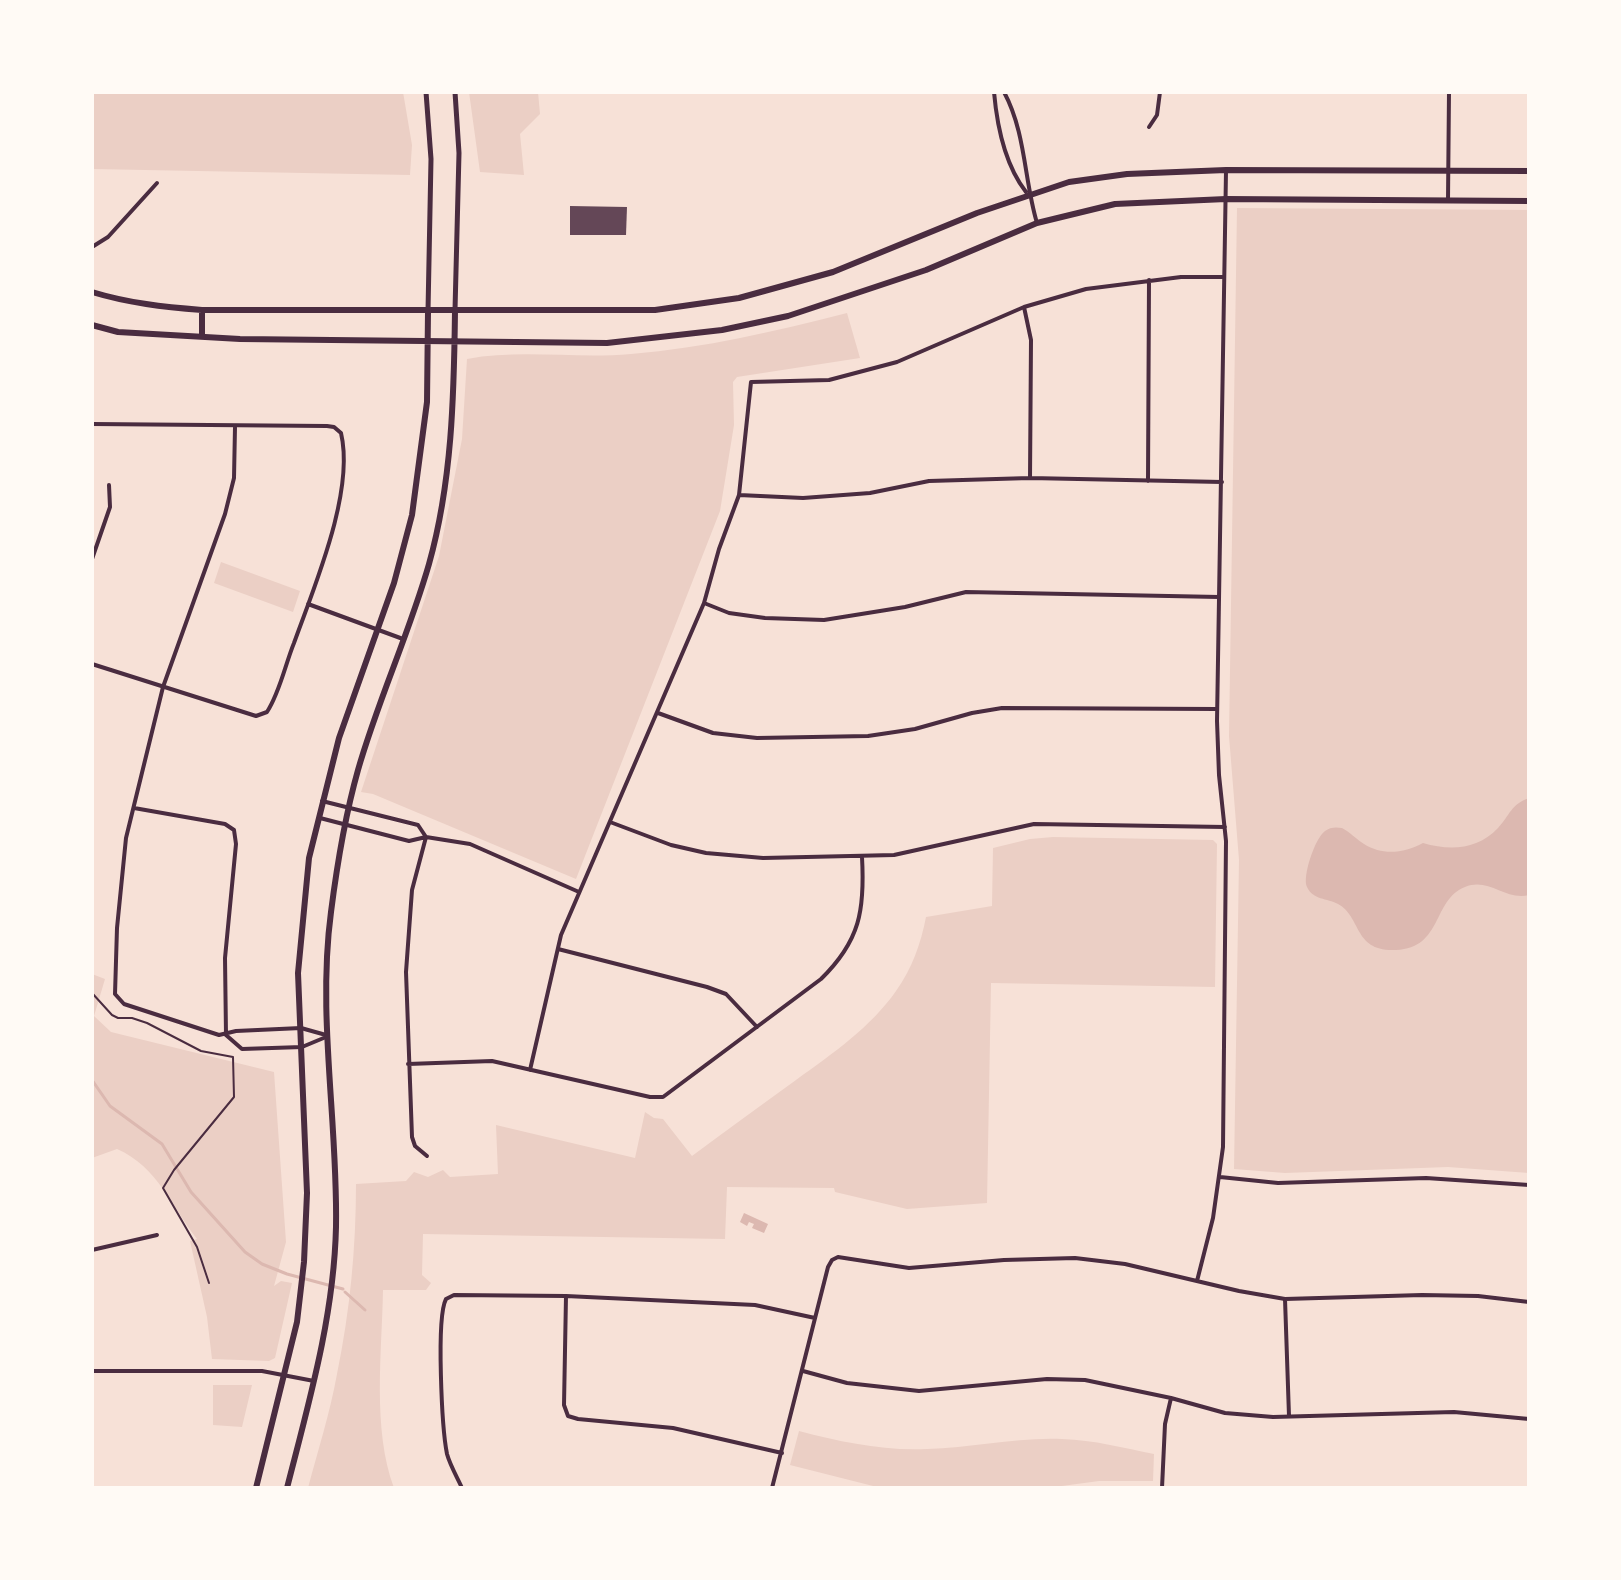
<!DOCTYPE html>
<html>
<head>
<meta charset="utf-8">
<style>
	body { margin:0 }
	#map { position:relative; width:1621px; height:1580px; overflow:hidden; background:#f7e1d7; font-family:Arial,sans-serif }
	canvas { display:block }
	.frame { position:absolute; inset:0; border:94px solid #fffaf5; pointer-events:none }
</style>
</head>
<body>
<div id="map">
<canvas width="1621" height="1580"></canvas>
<div class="frame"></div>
</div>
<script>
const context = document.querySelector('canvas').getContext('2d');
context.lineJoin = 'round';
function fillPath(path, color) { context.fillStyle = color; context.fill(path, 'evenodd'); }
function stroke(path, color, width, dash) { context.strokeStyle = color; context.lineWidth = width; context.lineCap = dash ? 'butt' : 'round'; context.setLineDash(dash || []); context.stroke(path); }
fillPath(new Path2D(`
	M 92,92 L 403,92 L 412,145 L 410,175 L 92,169 Z
	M 469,92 L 538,92 L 540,114 L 520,134 L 524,175 L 480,172 Z
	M 1237,208 L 1529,210 L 1529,1173 L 1448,1167 L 1285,1173 L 1234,1169 L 1239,860 L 1229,736 Z
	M 847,313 L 860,358 L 737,377 L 733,382 L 734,425 L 720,511 L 576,879 L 373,794 L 361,792 L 439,556 L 462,439 L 467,359 C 521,349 576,359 631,354 C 705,348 776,331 847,313 Z
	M 221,562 L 300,591 L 293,612 L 214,583 Z
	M 1053,837 L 1213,840 L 1217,844 L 1215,987 L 991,983 L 987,1203 L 907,1209 L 835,1192 L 834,1188 L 727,1187 L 725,1239 L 423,1234 L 422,1275 L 431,1283 L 426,1290 L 383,1290 C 382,1352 372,1429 394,1488 L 308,1488 C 318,1450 330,1413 337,1374 C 350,1311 356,1248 356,1184 L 406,1181 L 414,1172 L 428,1177 L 443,1170 L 450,1177 L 498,1174 L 496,1125 L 635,1158 L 645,1112 L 654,1118 L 663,1119 L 692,1156 C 726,1131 761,1105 796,1080 C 832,1054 871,1027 896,991 C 912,969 921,943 926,917 L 992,906 L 993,848 L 1030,839 Z
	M 92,974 L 105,979 L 94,1016 L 111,1032 L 274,1072 L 286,1242 L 274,1286 L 281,1281 L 292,1283 L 275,1358 L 269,1361 L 212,1359 L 207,1317 L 190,1241 L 197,1239 C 171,1206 158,1167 117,1149 L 92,1158 Z
	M 213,1385 L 252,1385 L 242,1427 L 213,1425 Z
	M 799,1431 C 841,1442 883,1451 927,1449 C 972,1448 1017,1437 1062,1439 C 1094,1440 1124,1448 1154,1454 L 1153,1481 L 1099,1481 L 1047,1488 L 881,1488 L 790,1465 Z`), '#ebcfc5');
fillPath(new Path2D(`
	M 1529,798 L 1529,895 C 1505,901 1489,877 1465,887 C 1432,900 1443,948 1396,950 C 1353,952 1362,917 1338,904 C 1327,898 1313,900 1307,887 C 1302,877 1315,838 1325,831 C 1330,827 1336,827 1342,828 C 1350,832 1356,839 1364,844 C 1383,856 1404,853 1423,843 C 1450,851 1477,850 1498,828 C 1510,815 1511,804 1529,798 Z
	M 744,1213 L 768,1224 L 764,1233 L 752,1228 L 754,1224 L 749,1222 L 747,1226 L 740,1222 Z`), '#dcb8b0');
stroke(new Path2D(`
	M 92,1080 L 110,1106 L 162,1144 L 191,1192 L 245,1252 L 262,1264 L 287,1274 L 343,1289
	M 345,1292 L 365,1310`), '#dcb8b0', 3);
fillPath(new Path2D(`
	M 570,206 L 627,207 L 626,235 L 570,235 Z`), '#644757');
stroke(new Path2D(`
	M 92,993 L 112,1015 L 118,1018 L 132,1018 L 147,1023 L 201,1051 L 233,1057 L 234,1097 L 174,1170 L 163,1188 L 197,1247 L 209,1283`), '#4a2c40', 2);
stroke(new Path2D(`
	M 994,92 C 997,126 1005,165 1026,192
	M 1004,92 C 1026,133 1024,180 1037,223
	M 1149,127 L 1157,115 L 1160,92
	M 1448,200 L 1449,92
	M 92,247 L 108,237 L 157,183
	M 1024,307 L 1031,340 L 1030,478
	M 92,424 L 327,426 L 334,427 L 341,433 C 355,492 314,587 294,643 C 285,665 280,692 267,712 L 256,716 L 92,664
	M 235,427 L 234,478 L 225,514 L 163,687 L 126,838 L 117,928 L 115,994 L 124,1004 L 219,1035 L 236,1031 L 301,1028 L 326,1035
	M 1148,481 L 1149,280
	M 739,495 L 803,498 L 870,493 L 929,481 L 1030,478 L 1222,482
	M 92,559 L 110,507 L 109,485
	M 704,603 L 729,613 L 765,618 L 824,620 L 905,607 L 966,592 L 1219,597
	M 308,604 L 403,639
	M 658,713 L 713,733 L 757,738 L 868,736 L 915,729 L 972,713 L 1002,708 L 1217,709
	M 322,801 L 418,825 L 426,837
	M 134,808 L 225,824 L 234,830 L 236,844 L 225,958 L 226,1035
	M 320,818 L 409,841 L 426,837 L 470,844 L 579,892
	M 610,822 L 671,845 L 706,853 L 763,858 L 894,855 L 1034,824 L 1225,827
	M 426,837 L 412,890 L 406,972 L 412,1137 L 415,1146 L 427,1156
	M 558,949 L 707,987 L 726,994 L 757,1027
	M 226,1035 L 242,1049 L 302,1047 L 326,1037
	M 408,1064 L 492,1061 L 650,1097 L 663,1097 L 821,979 C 860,941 865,910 862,857
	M 530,1070 L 561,935 L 704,603 L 719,549 L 739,495 L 751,382 L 829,380 L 897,362 L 1024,307 L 1086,289 L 1181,277 L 1224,277
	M 1220,1177 L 1278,1183 L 1426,1178 L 1529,1185
	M 92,1250 L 157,1235
	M 1197,1281 L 1213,1218 L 1223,1147 L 1226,841 L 1219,775 L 1217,721 L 1226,171
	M 566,1296 L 564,1405 L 568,1416 L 578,1419 L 673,1428 L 782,1453
	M 1285,1299 L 1289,1416
	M 92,1371 L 262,1371 L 314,1381
	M 803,1371 L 847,1383 L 919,1391 L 1047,1379 L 1085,1380 L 1171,1398 L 1225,1413 L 1273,1417 L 1454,1412 L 1529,1419
	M 462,1488 C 457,1477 450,1465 447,1454 C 442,1429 436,1318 446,1299 L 454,1295 L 566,1296 L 755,1305 L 815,1318
	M 772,1488 L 828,1267 L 832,1260 L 838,1257 L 909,1268 L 1004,1260 L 1075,1258 L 1125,1264 L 1239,1291 L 1285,1299 L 1422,1295 L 1478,1296 L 1529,1302
	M 1162,1488 L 1165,1424 L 1171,1398`), '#4a2c40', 4);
stroke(new Path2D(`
	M 426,92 L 431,159 L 428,311
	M 455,92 L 459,153 L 455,310`), '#4a2c40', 5);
stroke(new Path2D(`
	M 92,292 C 128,303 164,307 202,310 L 655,310 L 739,298 L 833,272 L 977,213 L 1069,182 L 1127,174 L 1226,170 L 1529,171
	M 92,325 L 118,332 L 240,339 L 607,343 L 722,330 L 788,316 L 926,270 L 1037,223 L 1115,204 L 1226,199 L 1529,201
	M 202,337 L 202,310
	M 256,1488 L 297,1322 L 304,1262 L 307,1193 L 298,973 L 309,858 L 339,738 L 394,583 L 412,515 L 427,402 L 428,312
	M 287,1488 C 309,1402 334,1316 336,1227 C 338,1123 317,1016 331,912 C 337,865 345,816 358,770 C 378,700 409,634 429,564 C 452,482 454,396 455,311`), '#4a2c40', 6);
</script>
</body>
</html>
